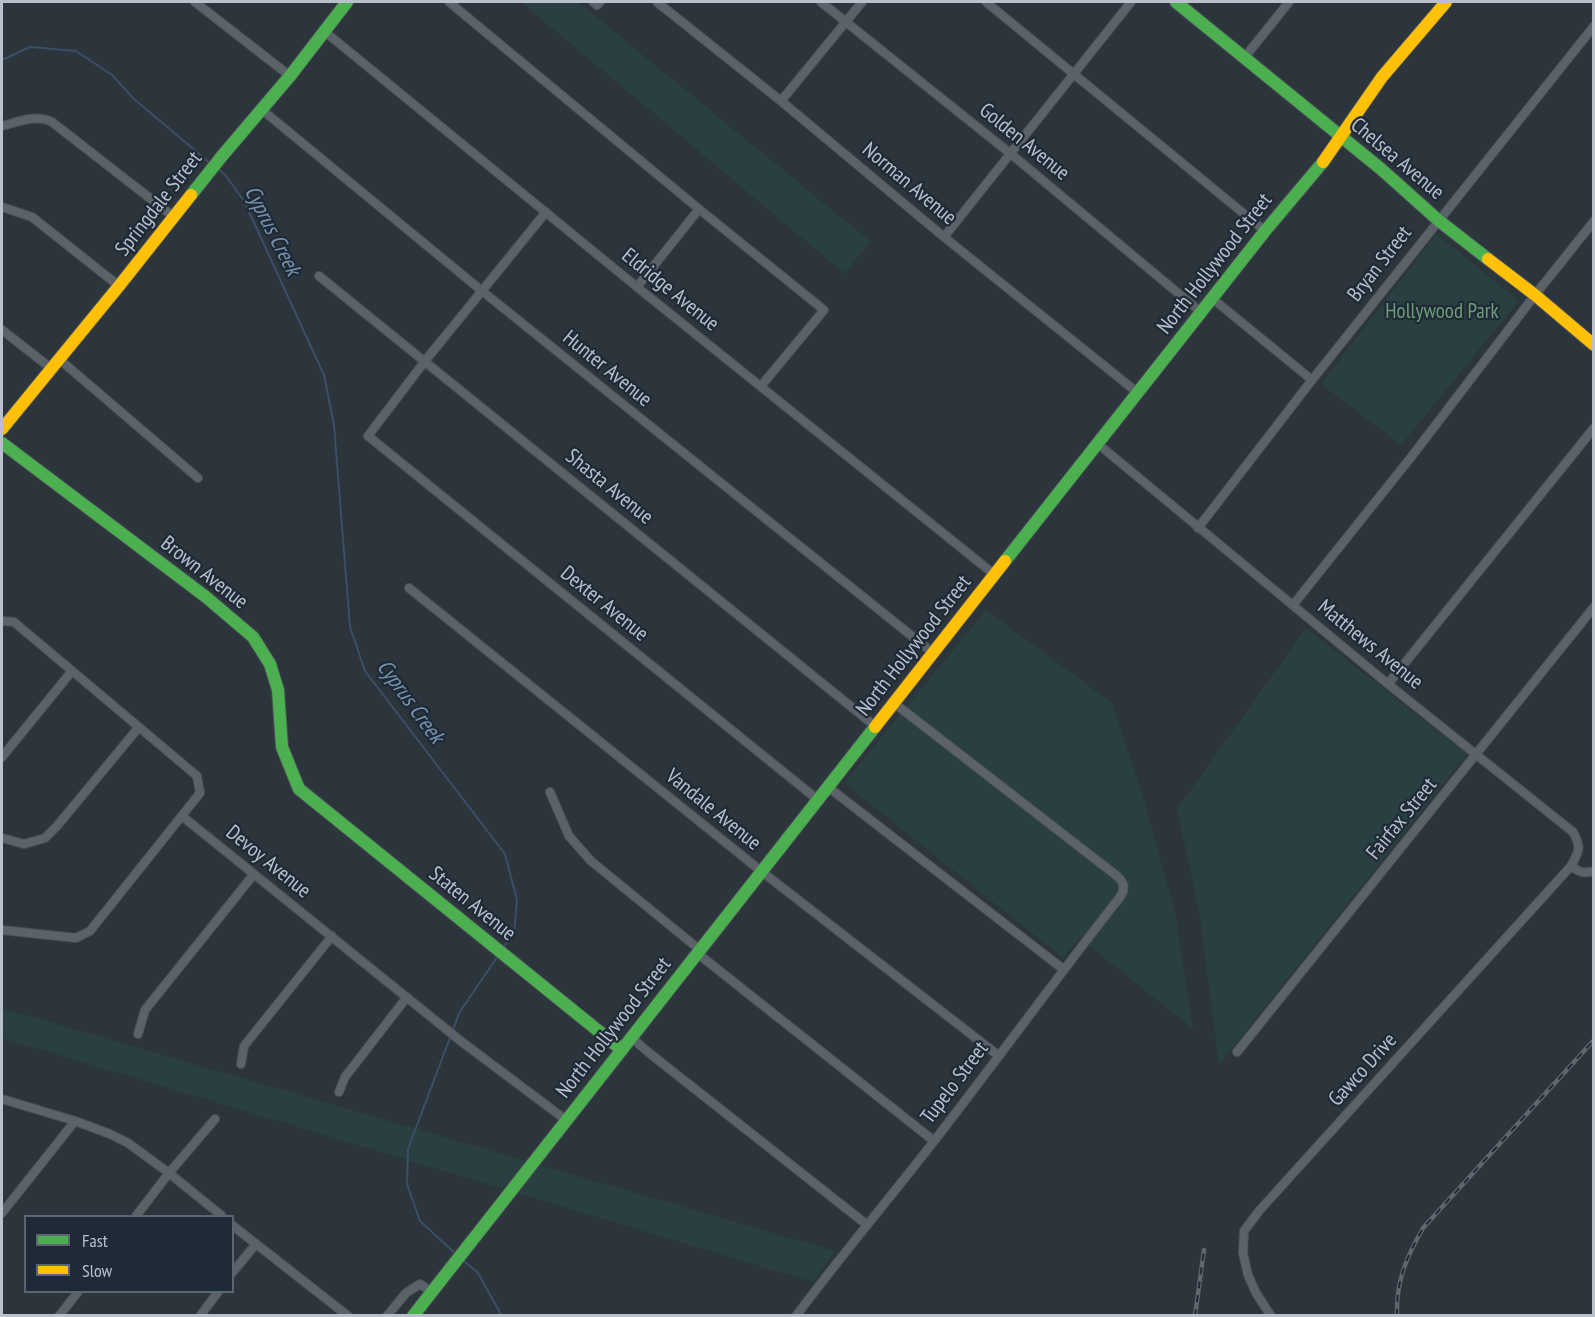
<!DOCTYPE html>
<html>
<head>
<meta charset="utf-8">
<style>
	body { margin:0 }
	#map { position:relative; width:1595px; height:1317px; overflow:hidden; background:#2c343c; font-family:"PT Sans Narrow",sans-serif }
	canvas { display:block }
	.frame { position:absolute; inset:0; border:3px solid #b7c0cb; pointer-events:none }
	.legend { position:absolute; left:24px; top:1215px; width:210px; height:78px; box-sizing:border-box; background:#1f2a37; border:2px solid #5c6672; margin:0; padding:8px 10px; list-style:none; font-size:18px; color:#b7c0cb }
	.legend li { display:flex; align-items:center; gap:12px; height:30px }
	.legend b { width:30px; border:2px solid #5c6672 }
</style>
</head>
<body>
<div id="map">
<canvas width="1595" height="1317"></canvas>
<div class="frame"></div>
<ul class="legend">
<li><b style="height:8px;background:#4caf50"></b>Fast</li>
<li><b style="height:8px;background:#ffc107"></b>Slow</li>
</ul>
</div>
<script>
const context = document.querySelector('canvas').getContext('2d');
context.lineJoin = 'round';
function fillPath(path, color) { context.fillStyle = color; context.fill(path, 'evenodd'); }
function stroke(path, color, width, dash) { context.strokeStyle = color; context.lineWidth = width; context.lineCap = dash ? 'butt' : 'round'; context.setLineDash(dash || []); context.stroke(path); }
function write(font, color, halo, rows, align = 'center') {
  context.font = font + ' "PT Sans Narrow",sans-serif'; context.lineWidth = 4.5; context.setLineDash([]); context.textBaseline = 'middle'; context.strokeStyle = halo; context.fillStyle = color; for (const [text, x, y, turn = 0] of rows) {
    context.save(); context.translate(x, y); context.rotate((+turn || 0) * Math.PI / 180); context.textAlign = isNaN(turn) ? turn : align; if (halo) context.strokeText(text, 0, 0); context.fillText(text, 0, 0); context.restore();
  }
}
fillPath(new Path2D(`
	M 521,2 L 578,2 L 870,241 L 845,274 Z
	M 1436,234 L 1519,301 L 1401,445 L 1321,384 Z
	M 986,610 L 1112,703 L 1143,797 L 1175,912 L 1193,1029 L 1080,938 L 1063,958 L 844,783 Z
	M 1306,628 L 1467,754 L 1219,1065 L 1200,917 L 1177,809 Z
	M 2,1008 L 835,1251 L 813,1282 L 2,1038 Z`), '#293f42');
stroke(new Path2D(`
	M 2,60 L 30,47 L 76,51 L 112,75 L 134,99 L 210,163
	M 217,168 L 226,176 L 244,201 L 324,375 L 334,425 L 350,627 L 365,671 L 505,854 L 517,900 L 514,933 L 503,948
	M 453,1030 L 459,1013 L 498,956
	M 451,1035 L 408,1149 L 407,1184 L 420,1221 L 457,1255
	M 464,1261 L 478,1273 L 502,1316`), '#3b4f66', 2);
const street = new Path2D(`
	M 195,2 L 290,76
	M 449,2 L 699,209 L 824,310 L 761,386
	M 593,2 L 597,5 L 600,2
	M 657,2 L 781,101 L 944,237 L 1138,393
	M 821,2 L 1011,154 L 1202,313
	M 986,2 L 1265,231
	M 324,31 L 637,287 L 995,575
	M 1244,58 L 1289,2
	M 781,101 L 862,2
	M 261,109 L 482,291 L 933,653
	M 2,126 C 18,122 36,114 52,122 L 174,217
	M 2,207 L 32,217 L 119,286
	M 546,212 L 425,361 L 368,436 L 818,800
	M 944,237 L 1131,2
	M 319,276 L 875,726
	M 637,287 L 699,209
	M 1213,299 L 1312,380
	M 2,330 L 52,369
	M 59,359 L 198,478
	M 1098,444 L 1388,684 L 1573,832 C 1582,848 1579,851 1571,866 C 1579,872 1584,874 1594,871
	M 1198,528 L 1312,380 L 1594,26
	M 409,588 L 761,871 L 999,1056
	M 1293,605 L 1412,456 L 1535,295 L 1594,221
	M 2,621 L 14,622 L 197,776 L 200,793 L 90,931 L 76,938 L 2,930
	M 1388,684 L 1594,428
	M 2,757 L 72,671
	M 828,787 L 1063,969
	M 550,792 L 569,836 L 591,861 L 700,950
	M 182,816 L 462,1042 L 566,1120
	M 2,838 L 24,844 L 45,838 L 57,826 L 139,727
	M 697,953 L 934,1141
	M 138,1034 L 145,1010 L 254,874
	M 632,1038 L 648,1052 L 866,1224
	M 1237,1052 L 1594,607
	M 241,1064 L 244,1046 L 332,936
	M 339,1092 L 345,1077 L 407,997
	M 2,1099 L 75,1121 L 110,1134 L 128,1143 L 169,1173 L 222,1216
	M 2,1213 L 75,1121
	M 136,1216 L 169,1173 L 215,1119
	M 232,1225 L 348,1316
	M 232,1273 L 256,1244
	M 59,1316 L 78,1292
	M 200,1316 L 218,1292
	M 387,1316 L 406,1293 L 420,1284 L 431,1292
	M 796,1316 C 842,1254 891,1197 938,1136 C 999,1057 1058,976 1120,897 C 1126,889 1124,882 1117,876 L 894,703
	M 1271,1316 L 1256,1293 L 1248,1275 L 1243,1253 L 1244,1231 L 1259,1211 L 1571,866`);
const fast = new Path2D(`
	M 1176,2 L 1381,169 L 1438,220 L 1488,259
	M 191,195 L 222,156 L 290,76 L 347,2
	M 2,443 L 206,597 L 253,637 L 270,664 L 278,690 L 282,747 L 299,789 L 622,1050
	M 1005,561 L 1265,231 L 1323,162
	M 413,1316 L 875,727`);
const slow = new Path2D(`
	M 1323,162 L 1382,77 L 1446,2
	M 1488,259 L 1535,295 L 1594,345
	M 2,429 L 119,286 L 191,195
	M 875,727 L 1005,561`);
stroke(street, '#4a5056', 10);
stroke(fast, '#4a5056', 14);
stroke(slow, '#4a5056', 14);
stroke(street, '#5c6269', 8);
stroke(fast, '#4caf50', 12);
stroke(slow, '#ffc107', 12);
const rail = new Path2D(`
	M 1195,1316 L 1204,1250
	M 1397,1316 C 1396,1281 1406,1258 1423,1228 L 1594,1040`);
stroke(rail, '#61666d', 4.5);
stroke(rail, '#1f2a37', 2, [7]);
write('21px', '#b7c0cb', '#1f2a37', [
	["Golden Avenue",1024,142,39],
	["Chelsea Avenue",1397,159,40],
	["Norman Avenue",909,184,40],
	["Springdale Street",159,204,-52],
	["North Hollywood Street",1215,264,-52],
	["Bryan Street",1380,264,-52],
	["Eldridge Avenue",670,290,39],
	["Hunter Avenue",607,369,39],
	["Shasta Avenue",609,487,39],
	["Brown Avenue",204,573,38],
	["Dexter Avenue",604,604,39],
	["Matthews Avenue",1370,645,39],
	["North Hollywood Street",914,646,-52],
	["Vandale Avenue",713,810,39],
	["Fairfax Street",1402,819,-51],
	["Devoy Avenue",268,862,39],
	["Staten Avenue",472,904,39],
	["North Hollywood Street",614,1028,-52],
	["Gawco Drive",1363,1070,-48],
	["Tupelo Street",955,1083,-53]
]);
write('21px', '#6e9c77', '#1f2a37', [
	["Hollywood Park",1442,312]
]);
write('italic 22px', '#7892ae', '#1f2a37', [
	["Cyprus Creek",272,231,63],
	["Cyprus Creek",410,702,54]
]);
</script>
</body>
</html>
